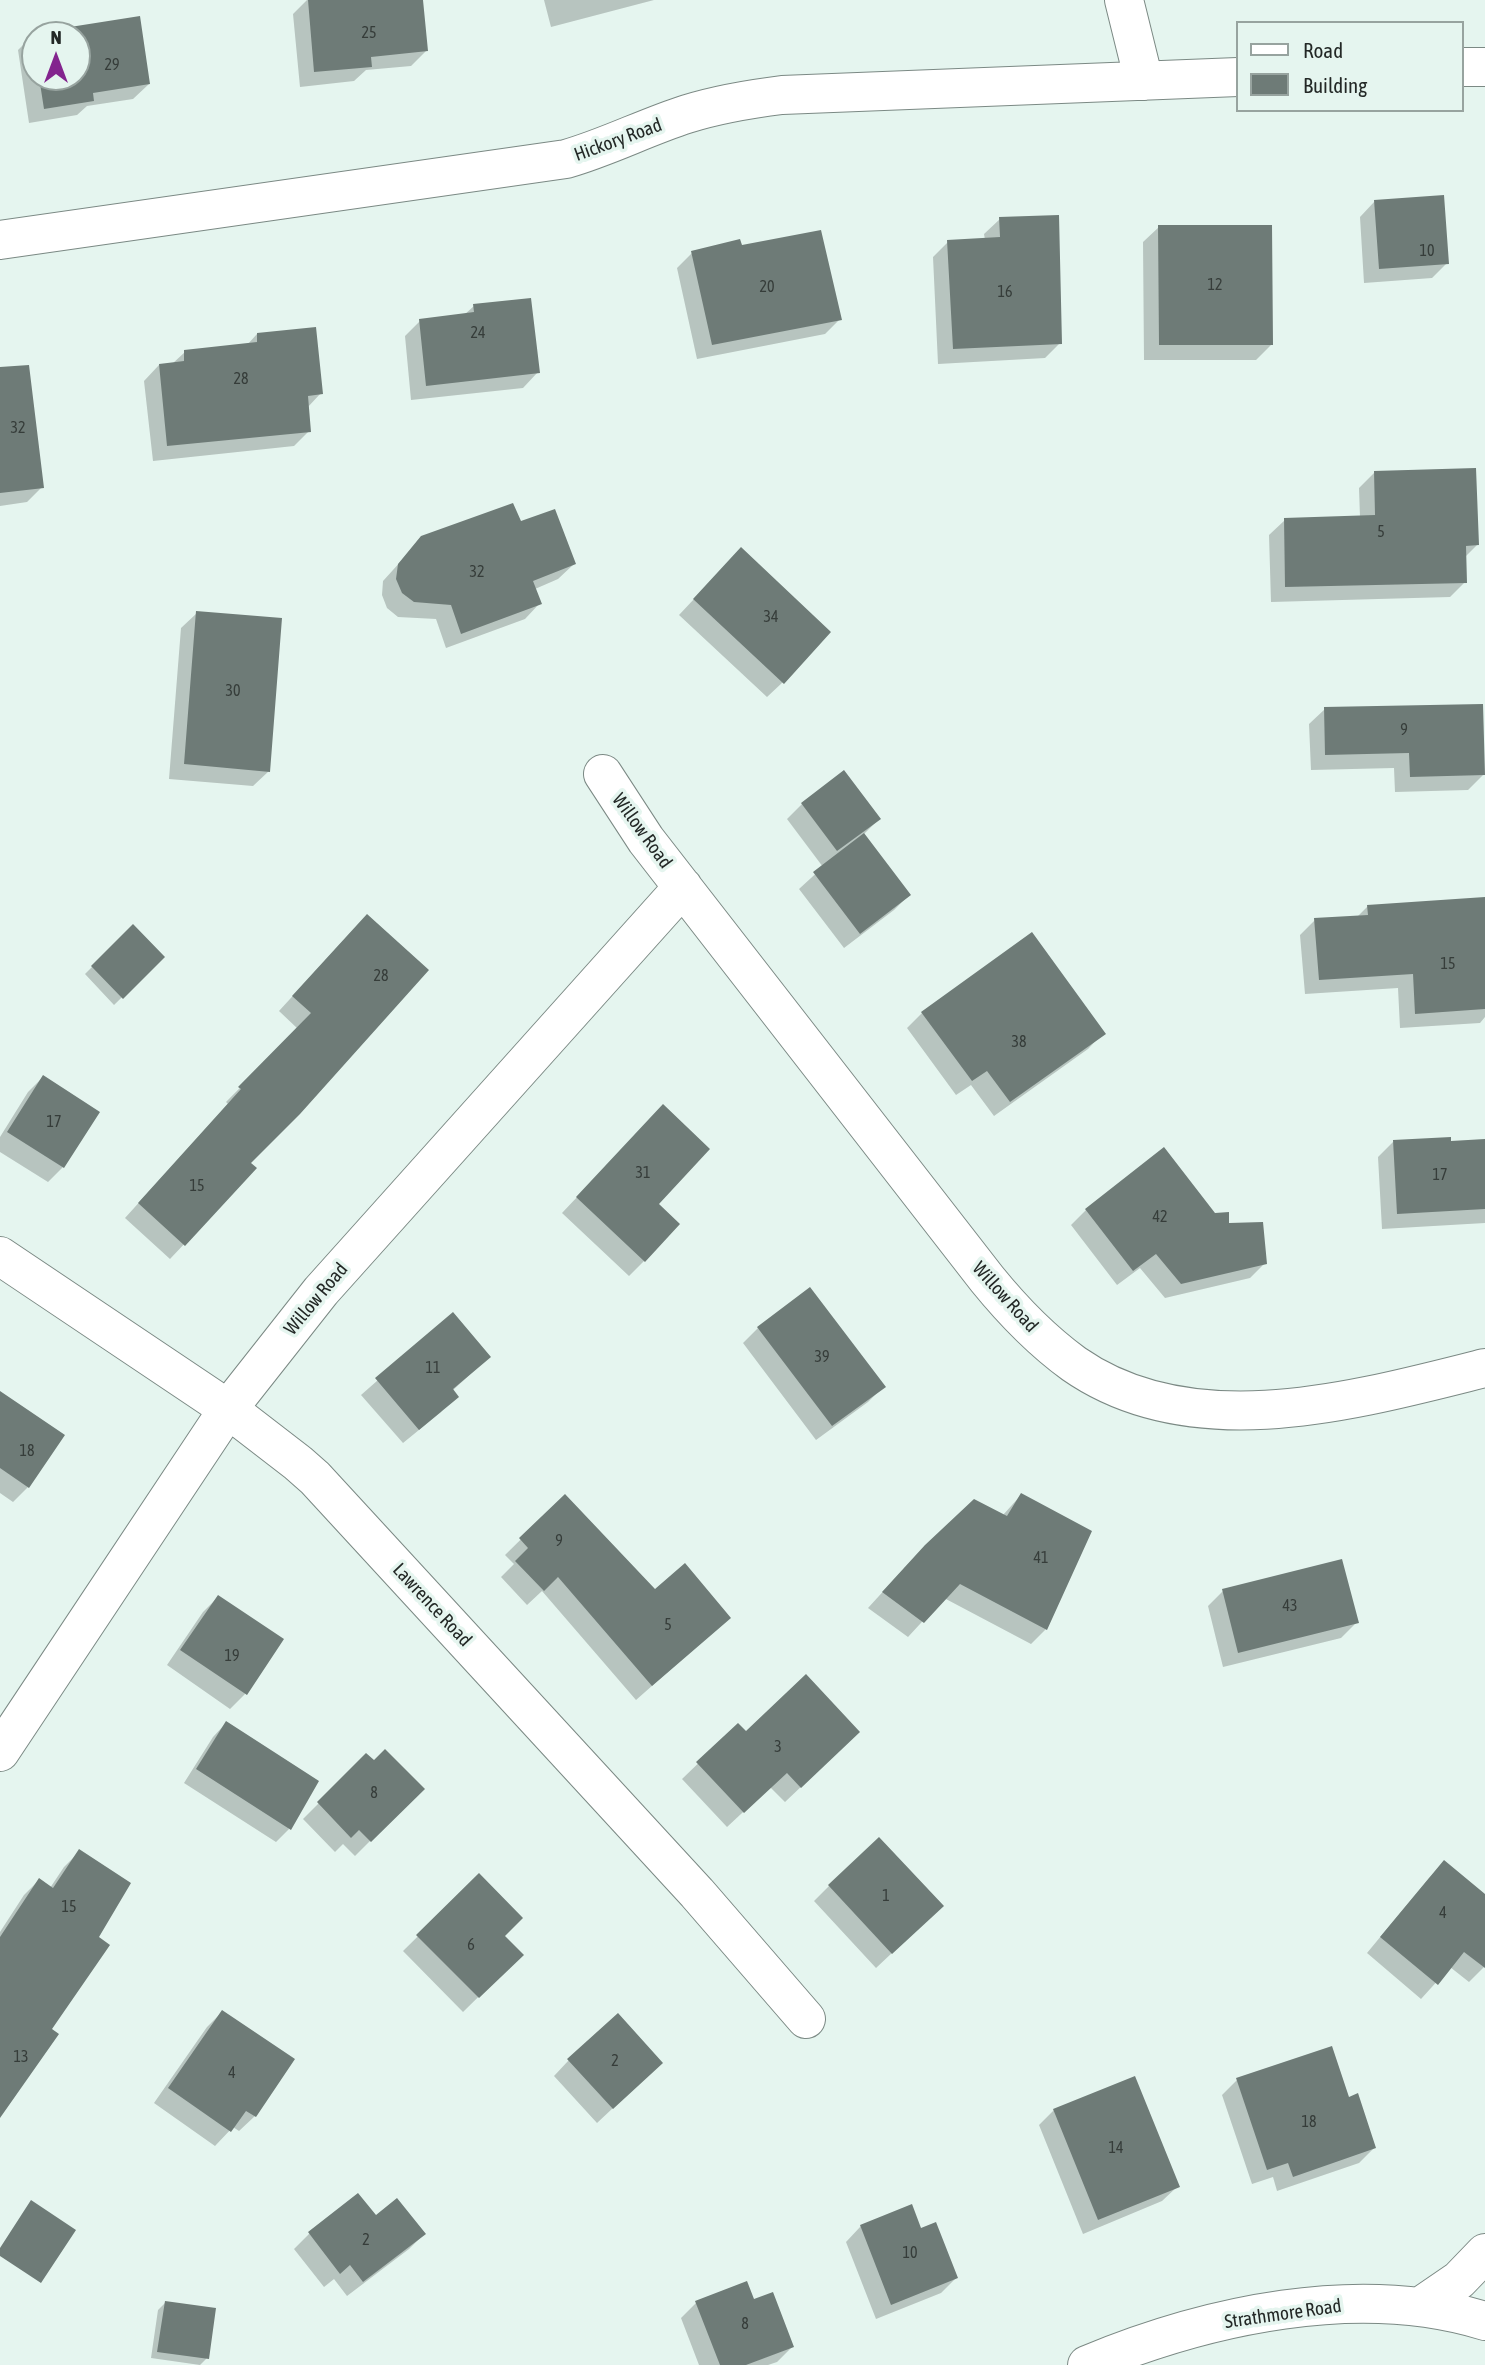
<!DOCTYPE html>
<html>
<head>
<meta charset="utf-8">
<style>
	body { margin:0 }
	#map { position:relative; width:1485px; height:2365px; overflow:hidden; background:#e5f5ef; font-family:"Asap Condensed",sans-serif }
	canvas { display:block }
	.legend { position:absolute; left:1236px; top:21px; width:228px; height:91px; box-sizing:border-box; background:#e5f5ef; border:2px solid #97a39f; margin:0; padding:9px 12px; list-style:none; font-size:21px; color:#232826 }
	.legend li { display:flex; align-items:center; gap:14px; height:35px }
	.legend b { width:35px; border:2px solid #97a39f }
	.north { position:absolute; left:21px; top:21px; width:70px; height:70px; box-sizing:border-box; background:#e5f5ef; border:2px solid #97a39f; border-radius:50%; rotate:0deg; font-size:19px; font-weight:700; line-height:28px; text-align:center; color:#232826 }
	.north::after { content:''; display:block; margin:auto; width:24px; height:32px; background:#83248e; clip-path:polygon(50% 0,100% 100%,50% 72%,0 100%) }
</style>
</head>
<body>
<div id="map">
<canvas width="1485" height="2365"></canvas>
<ul class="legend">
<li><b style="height:9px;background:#fff"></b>Road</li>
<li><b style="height:19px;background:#6e7b77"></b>Building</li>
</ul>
<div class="north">N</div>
</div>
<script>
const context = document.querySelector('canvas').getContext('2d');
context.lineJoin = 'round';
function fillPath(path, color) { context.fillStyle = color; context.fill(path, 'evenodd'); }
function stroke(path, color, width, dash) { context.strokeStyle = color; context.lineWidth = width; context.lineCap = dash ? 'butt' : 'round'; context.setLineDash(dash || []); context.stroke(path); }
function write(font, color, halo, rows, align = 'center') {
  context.font = font + ' "Asap Condensed",sans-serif'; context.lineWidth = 7; context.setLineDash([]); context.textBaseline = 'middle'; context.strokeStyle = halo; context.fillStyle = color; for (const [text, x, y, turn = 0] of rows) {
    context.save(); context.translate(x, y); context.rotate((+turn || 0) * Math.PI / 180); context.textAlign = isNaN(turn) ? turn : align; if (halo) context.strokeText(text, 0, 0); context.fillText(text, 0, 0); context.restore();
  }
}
fillPath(new Path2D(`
	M 307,0 L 422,0 L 426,51 L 411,66 L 366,70 L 354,81 L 300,87 L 293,14 Z
	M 544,0 L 654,0 L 551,27 Z
	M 138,18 L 149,84 L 133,99 L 87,106 L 77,115 L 29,123 L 18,50 L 33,35 ZM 35,35 L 77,35 L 77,77 L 35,77 Z
	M 1375,201 L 1447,263 L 1432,278 L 1364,283 L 1360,217 Z
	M 1000,219 L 1060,343 L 1045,358 L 938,364 L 933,257 L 948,242 L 985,240 L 984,234 Z
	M 1159,227 L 1271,345 L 1256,360 L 1144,360 L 1143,242 Z
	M 740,247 L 840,319 L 825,334 L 697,359 L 677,268 L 692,253 Z
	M 474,306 L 538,372 L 523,388 L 411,400 L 405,336 L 420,321 L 464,315 Z
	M 257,334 L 321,393 L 307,408 L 309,431 L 294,446 L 153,461 L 144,381 L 159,365 L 172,364 L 185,352 L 247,345 Z
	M 0,370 L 42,487 L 27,502 L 0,506 Z
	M 1374,473 L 1477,545 L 1465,557 L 1465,582 L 1450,597 L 1271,602 L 1269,535 L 1285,520 L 1360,517 L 1359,488 Z
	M 520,524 L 574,564 L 558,579 L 535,589 L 540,603 L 525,619 L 446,648 L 436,619 L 398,617 L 387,608 L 382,595 L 383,581 L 422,538 Z
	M 726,565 L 783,682 L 767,697 L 679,615 Z
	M 197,613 L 269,771 L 253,786 L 169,779 L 181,628 Z
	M 1325,709 L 1483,775 L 1468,790 L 1395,792 L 1394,768 L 1311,770 L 1309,724 Z
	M 802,804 L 879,819 L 863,835 L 909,895 L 894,910 L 844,948 L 799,889 L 823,867 L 787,819 Z
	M 1485,898 L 1485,1017 L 1480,1023 L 1400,1028 L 1398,988 L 1305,994 L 1300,935 L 1315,920 L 1357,917 L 1368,906 Z
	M 133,926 L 163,957 L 114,1005 L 85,974 Z
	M 353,930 L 249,1163 L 255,1169 L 170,1259 L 125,1218 L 228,1104 L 226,1102 L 298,1029 L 279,1011 Z
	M 922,1013 L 1103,1033 L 1088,1049 L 994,1116 L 971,1085 L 956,1095 L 907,1028 Z
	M 43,1077 L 98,1112 L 63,1167 L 48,1182 L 0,1152 L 0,1137 L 28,1092 Z
	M 648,1122 L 656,1204 L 644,1261 L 629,1276 L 562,1213 Z
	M 1485,1141 L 1485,1223 L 1382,1229 L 1378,1157 L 1393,1142 Z
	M 1164,1150 L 1214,1215 L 1228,1224 L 1265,1263 L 1250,1278 L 1165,1298 L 1140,1268 L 1117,1285 L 1071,1225 L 1086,1210 Z
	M 452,1315 L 489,1357 L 452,1391 L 441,1412 L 403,1443 L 361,1395 Z
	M 758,1328 L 884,1386 L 868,1402 L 816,1440 L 743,1343 Z
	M 0,1406 L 28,1487 L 13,1502 L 0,1493 Z
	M 1021,1495 L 1090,1532 L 1046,1629 L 1031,1644 L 944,1598 L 908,1637 L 868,1608 L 910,1562 L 1003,1515 Z
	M 565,1496 L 655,1592 L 729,1618 L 636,1700 L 542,1591 L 527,1605 L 501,1577 L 514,1564 L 505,1555 Z
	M 1223,1591 L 1357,1622 L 1341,1638 L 1223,1667 L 1208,1606 Z
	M 218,1597 L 245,1694 L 230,1709 L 167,1665 L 203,1612 Z
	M 226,1723 L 289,1829 L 276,1842 L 184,1783 L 213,1737 Z
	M 738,1725 L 746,1734 L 843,1747 L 785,1802 L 770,1787 L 727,1827 L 682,1779 Z
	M 366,1756 L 422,1789 L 355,1856 L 343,1844 L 335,1852 L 303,1819 Z
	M 79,1852 L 0,2100 L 0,1932 L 24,1895 L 39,1880 L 50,1888 L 64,1867 Z
	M 1444,1863 L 1485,1896 L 1485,1966 L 1469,1982 L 1450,1967 L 1421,1999 L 1367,1953 L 1429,1878 Z
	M 479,1876 L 503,1936 L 521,1955 L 463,2012 L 403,1951 Z
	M 829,1886 L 926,1921 L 876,1968 L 814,1901 Z
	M 222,2012 L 255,2116 L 239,2131 L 233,2127 L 215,2146 L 154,2103 L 207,2027 Z
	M 569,2060 L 645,2078 L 597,2123 L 554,2076 Z
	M 1237,2080 L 1348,2099 L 1374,2148 L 1359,2163 L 1277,2191 L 1273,2177 L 1252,2184 L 1222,2095 Z
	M 1054,2110 L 1178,2186 L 1162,2201 L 1083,2234 L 1039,2125 Z
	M 358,2195 L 375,2217 L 424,2234 L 409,2249 L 347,2296 L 334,2279 L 324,2287 L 294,2249 L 309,2234 Z
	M 861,2226 L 920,2230 L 956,2278 L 941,2293 L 876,2319 L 846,2242 Z
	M 753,2302 L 792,2347 L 777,2362 L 768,2365 L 699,2365 L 681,2318 L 696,2303 Z
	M 165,2303 L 207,2358 L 200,2365 L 151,2358 L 158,2310 Z`), '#0003');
fillPath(new Path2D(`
	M 308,0 L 423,0 L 428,51 L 371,57 L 372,67 L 314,72 Z
	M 140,16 L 150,84 L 93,93 L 94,101 L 44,109 L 39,77 L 77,77 L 77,35 L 35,35 L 35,52 L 32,33 Z
	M 1444,195 L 1449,264 L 1379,269 L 1374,200 Z
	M 1059,215 L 1062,344 L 953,349 L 947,240 L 1000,237 L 999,217 Z
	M 1158,225 L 1272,225 L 1273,345 L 1159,345 Z
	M 821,230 L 842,320 L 712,345 L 691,251 L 740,239 L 742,245 Z
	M 531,298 L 540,373 L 426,386 L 419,319 L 474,312 L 473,304 Z
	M 316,327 L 323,394 L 308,396 L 311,432 L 167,446 L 159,364 L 184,361 L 184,350 L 257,342 L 257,333 Z
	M 29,365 L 44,488 L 0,493 L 0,367 Z
	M 1476,468 L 1479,545 L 1466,546 L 1467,583 L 1285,587 L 1284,518 L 1375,515 L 1374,471 Z
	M 513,503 L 521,521 L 555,509 L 576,564 L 533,581 L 542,604 L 461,634 L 451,605 L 414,602 L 402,593 L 396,579 L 398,564 L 421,536 Z
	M 741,547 L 831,632 L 784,684 L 693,599 Z
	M 196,611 L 282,618 L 270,772 L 184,764 Z
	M 1483,704 L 1485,775 L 1410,777 L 1409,753 L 1325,755 L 1324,707 Z
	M 844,770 L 881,819 L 837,851 L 801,803 Z
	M 864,833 L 911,895 L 860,934 L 813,872 Z
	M 1485,897 L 1485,1009 L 1415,1014 L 1413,974 L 1319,980 L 1314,918 L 1368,915 L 1367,905 Z
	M 367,914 L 429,970 L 300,1114 L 251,1163 L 257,1168 L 185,1246 L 138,1203 L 241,1089 L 238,1087 L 311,1013 L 292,996 Z
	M 133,924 L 165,957 L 123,999 L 91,966 Z
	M 1032,932 L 1106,1034 L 1010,1102 L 987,1071 L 972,1081 L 921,1012 Z
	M 43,1075 L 100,1112 L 64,1168 L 7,1132 Z
	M 663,1104 L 710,1149 L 659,1204 L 680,1224 L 645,1262 L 576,1197 Z
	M 1451,1137 L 1451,1141 L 1485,1139 L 1485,1209 L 1397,1214 L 1393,1140 Z
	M 1164,1147 L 1215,1213 L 1229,1212 L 1229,1223 L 1263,1222 L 1267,1264 L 1181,1284 L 1156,1254 L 1133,1271 L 1085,1209 Z
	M 810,1287 L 886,1387 L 832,1426 L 757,1327 Z
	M 453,1312 L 491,1357 L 453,1389 L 459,1397 L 419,1430 L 375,1378 Z
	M 0,1391 L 65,1435 L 29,1488 L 0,1468 Z
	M 1021,1493 L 1092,1531 L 1047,1630 L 960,1584 L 924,1623 L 882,1592 L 925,1545 L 974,1499 L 1007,1516 Z
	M 565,1494 L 655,1589 L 685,1563 L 731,1618 L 652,1686 L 558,1577 L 544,1591 L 515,1561 L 528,1548 L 519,1538 Z
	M 1342,1559 L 1359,1623 L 1238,1653 L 1222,1589 Z
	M 218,1595 L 284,1639 L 247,1695 L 180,1650 Z
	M 806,1674 L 860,1732 L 801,1788 L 787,1773 L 744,1813 L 696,1762 L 738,1723 L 746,1731 Z
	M 226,1721 L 319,1781 L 291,1830 L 196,1769 Z
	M 385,1749 L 425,1789 L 371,1842 L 359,1830 L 351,1838 L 317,1802 L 366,1753 L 374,1760 Z
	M 879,1837 L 944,1906 L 892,1954 L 828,1885 Z
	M 79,1849 L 131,1883 L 99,1937 L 110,1945 L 52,2029 L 59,2034 L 0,2118 L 0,1937 L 39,1878 L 53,1888 Z
	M 1444,1860 L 1485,1894 L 1485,1968 L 1464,1952 L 1438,1985 L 1380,1937 Z
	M 479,1873 L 523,1918 L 505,1936 L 524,1955 L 479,1998 L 416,1935 Z
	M 222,2010 L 295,2059 L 256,2117 L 246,2111 L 231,2132 L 168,2088 Z
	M 618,2013 L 663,2063 L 613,2109 L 567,2059 Z
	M 1332,2046 L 1349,2097 L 1358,2093 L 1376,2148 L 1293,2177 L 1288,2163 L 1267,2170 L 1236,2078 Z
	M 1135,2076 L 1180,2187 L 1098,2220 L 1053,2109 Z
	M 358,2193 L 376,2215 L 397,2198 L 426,2234 L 363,2282 L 350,2265 L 340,2274 L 308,2232 Z
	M 31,2200 L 76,2230 L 41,2283 L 0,2256 L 0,2248 Z
	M 912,2204 L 921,2228 L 936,2222 L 958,2278 L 891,2305 L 860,2225 Z
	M 747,2281 L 754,2299 L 773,2292 L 794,2347 L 746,2365 L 720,2365 L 695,2301 Z
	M 165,2301 L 216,2308 L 209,2359 L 157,2352 Z`), '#6e7b77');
const minor = new Path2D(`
	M 1124,0 L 1144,81
	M 1462,67 L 1485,67
	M 0,240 L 566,159 C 608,147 646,127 687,114 C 719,104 750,99 782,95 L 1238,77
	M 603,774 L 646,840 L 987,1279 C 1013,1311 1041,1340 1074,1364 C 1193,1447 1357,1400 1485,1368
	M 0,1256 L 228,1409 L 298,1463 L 315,1478 L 697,1893 L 806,2019
	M 0,1752 L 228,1409 L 321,1291 L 683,887
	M 1421,2306 L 1459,2280 L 1485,2253
	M 1087,2365 C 1207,2315 1358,2282 1485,2321`);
stroke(minor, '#7b8984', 40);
stroke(minor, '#fff', 38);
write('16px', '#363d3a', null, [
	["25",369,33],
	["29",112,65],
	["10",1427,251],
	["12",1215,285],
	["20",767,287],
	["16",1005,292],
	["24",478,333],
	["28",241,379],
	["32",18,428],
	["5",1381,532],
	["32",477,572],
	["34",771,617],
	["30",233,691],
	["9",1404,730],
	["15",1448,964],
	["28",381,976],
	["38",1019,1042],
	["17",54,1122],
	["31",643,1173],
	["17",1440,1175],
	["15",197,1186],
	["42",1160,1217],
	["39",822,1357],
	["11",433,1368],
	["18",27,1451],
	["9",559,1541],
	["41",1041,1558],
	["43",1290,1606],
	["5",668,1625],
	["19",232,1656],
	["3",778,1747],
	["8",374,1793],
	["1",886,1896],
	["15",69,1907],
	["4",1443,1913],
	["6",471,1945],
	["13",21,2057],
	["2",615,2061],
	["4",232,2073],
	["18",1309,2122],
	["14",1116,2148],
	["2",366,2240],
	["10",910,2253],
	["8",745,2324]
]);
write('19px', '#232826', '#e5f5ef', [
	["Hickory Road",618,140,-20],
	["Willow Road",642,831,54],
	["Willow Road",1005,1297,48],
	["Willow Road",316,1299,-50],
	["Lawrence Road",432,1605,47],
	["Strathmore Road",1283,2314,-8]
]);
</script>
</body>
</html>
